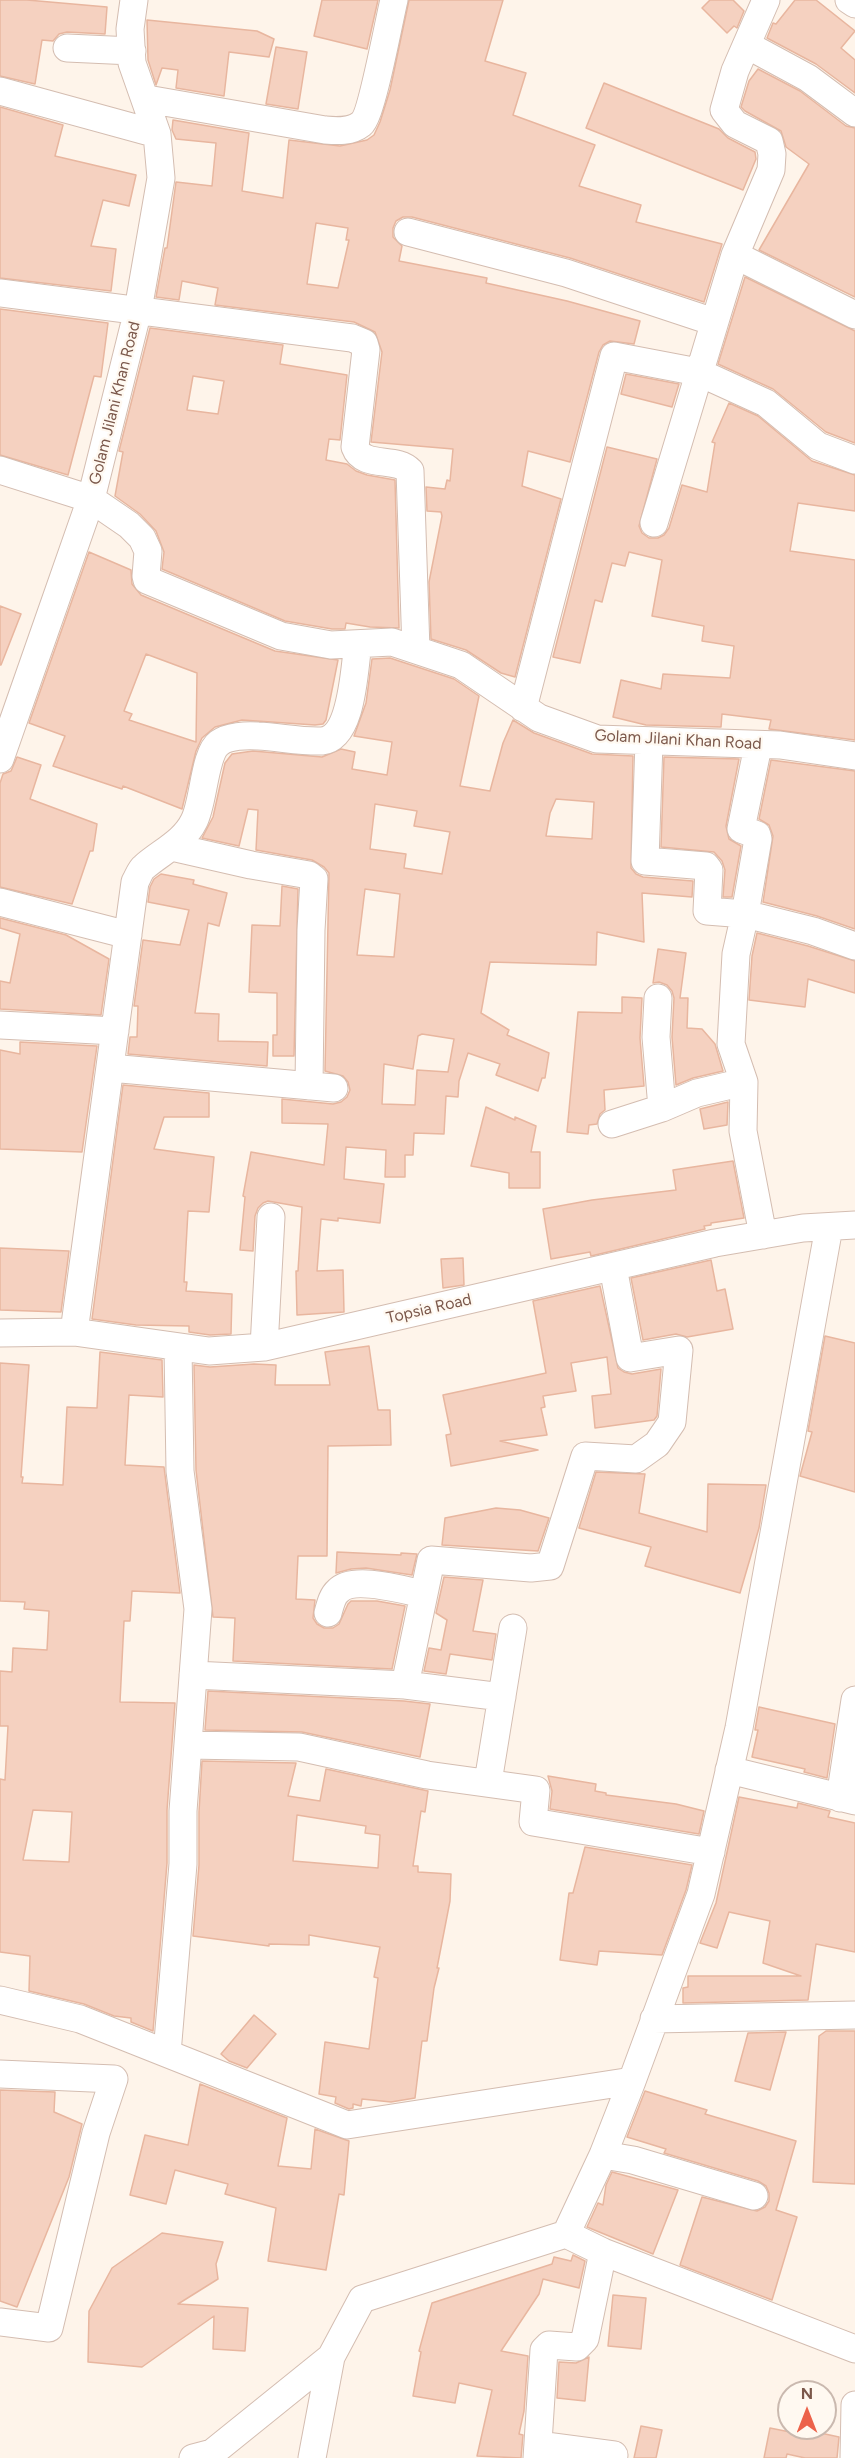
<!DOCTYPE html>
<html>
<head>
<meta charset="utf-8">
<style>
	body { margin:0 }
	#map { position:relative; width:855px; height:2458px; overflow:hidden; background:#fef4ea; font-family:Figtree,sans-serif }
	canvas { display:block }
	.north { position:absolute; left:777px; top:2380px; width:60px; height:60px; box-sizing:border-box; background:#fff9f1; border:2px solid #cab9af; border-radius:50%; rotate:0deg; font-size:16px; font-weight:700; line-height:24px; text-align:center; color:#7b584b }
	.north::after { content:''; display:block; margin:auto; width:21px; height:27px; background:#ec624a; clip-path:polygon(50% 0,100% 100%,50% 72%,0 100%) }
</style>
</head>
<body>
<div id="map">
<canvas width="855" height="2458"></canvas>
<div class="north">N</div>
</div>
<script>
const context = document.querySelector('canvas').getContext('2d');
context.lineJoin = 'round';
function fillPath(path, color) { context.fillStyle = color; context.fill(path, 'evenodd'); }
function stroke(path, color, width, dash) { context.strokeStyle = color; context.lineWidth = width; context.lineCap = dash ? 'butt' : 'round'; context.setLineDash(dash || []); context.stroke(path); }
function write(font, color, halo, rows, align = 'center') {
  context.font = font + ' Figtree,sans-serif'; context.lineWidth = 4.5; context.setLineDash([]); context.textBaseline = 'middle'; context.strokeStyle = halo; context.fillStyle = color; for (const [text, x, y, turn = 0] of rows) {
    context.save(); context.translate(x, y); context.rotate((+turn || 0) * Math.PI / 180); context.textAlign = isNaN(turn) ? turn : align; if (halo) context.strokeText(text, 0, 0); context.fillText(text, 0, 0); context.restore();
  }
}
const building = new Path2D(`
	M 0,0 L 27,0 L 107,7 L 105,34 L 67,32 L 59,34 L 53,41 L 42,40 L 35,84 L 0,76 Z
	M 322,0 L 378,0 L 367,49 L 314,36 Z
	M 409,0 L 503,0 L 485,61 L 526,73 L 513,115 L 595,145 L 579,186 L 641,205 L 636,222 L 722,244 L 704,302 L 570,258 L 412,217 L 403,217 L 396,221 L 393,228 L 393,237 L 402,246 L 399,261 L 487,278 L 486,283 L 567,301 L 640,321 L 634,344 L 610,341 L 603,345 L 599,352 L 570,462 L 528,451 L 522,486 L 561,499 L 515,677 L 501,673 L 466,650 L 431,639 L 429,582 L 442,516 L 441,512 L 427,511 L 426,487 L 445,489 L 447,480 L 450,481 L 453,449 L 371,442 L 382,352 L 375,332 L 354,322 L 215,305 L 218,288 L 182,281 L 179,300 L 156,297 L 165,248 L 167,248 L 176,182 L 212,186 L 216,143 L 176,139 L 172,130 L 173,120 L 249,133 L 242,191 L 283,198 L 289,140 L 340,146 L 367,140 L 374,135 L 380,122 L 390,90 ZM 316,223 L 348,228 L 346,240 L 349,240 L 338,288 L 307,284 Z
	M 710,0 L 733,0 L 744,11 L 737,28 L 734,26 L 727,33 L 702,8 Z
	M 795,0 L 816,0 L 855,31 L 841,48 L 855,60 L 855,93 L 816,64 L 767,38 L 773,23 L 776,24 Z
	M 147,20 L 257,31 L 274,39 L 269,57 L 229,52 L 224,96 L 176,88 L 178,70 L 162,68 L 156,85 L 148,60 Z
	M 276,47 L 307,52 L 298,109 L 266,104 Z
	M 758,69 L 800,91 L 846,126 L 855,128 L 855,297 L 759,250 L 809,164 L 786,147 L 781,131 L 745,111 L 741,107 L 749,81 Z
	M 604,83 L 719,129 L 728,138 L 755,152 L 756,159 L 743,190 L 586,128 Z
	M 0,107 L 63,125 L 55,156 L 136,175 L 129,206 L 103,200 L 91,246 L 116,249 L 111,291 L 0,278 Z
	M 745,277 L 855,331 L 855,443 L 826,432 L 773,389 L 718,364 Z
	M 0,309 L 108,323 L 101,377 L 94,376 L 68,475 L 0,455 Z
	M 150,328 L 283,345 L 280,364 L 347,375 L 340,440 L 329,439 L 326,460 L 347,464 L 356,471 L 367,475 L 395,480 L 399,628 L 370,627 L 346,623 L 345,629 L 332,629 L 285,621 L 162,569 L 164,552 L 156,531 L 140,514 L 115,496 L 123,452 L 119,451 ZM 193,376 L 224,381 L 218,414 L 187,410 Z
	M 626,374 L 679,384 L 672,407 L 621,394 Z
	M 729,403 L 758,416 L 812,461 L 855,475 L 855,511 L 798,503 L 790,551 L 855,560 L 855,740 L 769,729 L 771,720 L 722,714 L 721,727 L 646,725 L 613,717 L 621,680 L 661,689 L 663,674 L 730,678 L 734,646 L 702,641 L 704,626 L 652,616 L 662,560 L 629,552 L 625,566 L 612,563 L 602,602 L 595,600 L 580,663 L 553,657 L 607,447 L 657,459 L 639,526 L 642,533 L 649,538 L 658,538 L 664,535 L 669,528 L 682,485 L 707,492 L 715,443 L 712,442 Z
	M 89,552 L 131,570 L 132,584 L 141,595 L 275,651 L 338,660 L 326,720 L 323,724 L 315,725 L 242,720 L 215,727 L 202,738 L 196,751 L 182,809 L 123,786 L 122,789 L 53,766 L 65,736 L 29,723 ZM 146,654 L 197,673 L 196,742 L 129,720 L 132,714 L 124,711 Z
	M 0,606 L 21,614 L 1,665 L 0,665 Z
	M 390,658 L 454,679 L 479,696 L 460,786 L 490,791 L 503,743 L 513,720 L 534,733 L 592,754 L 633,756 L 631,868 L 636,874 L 643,877 L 693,881 L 692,897 L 642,893 L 644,942 L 597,932 L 596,965 L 490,962 L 481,1013 L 509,1030 L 507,1035 L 549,1053 L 545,1078 L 542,1078 L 538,1091 L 496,1075 L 500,1064 L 468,1053 L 459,1081 L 458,1097 L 446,1096 L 444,1134 L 414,1133 L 413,1155 L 405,1155 L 405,1177 L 385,1177 L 386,1150 L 346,1147 L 344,1179 L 384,1184 L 380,1223 L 338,1218 L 338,1221 L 321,1219 L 317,1271 L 343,1270 L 344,1312 L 297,1315 L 296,1271 L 298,1271 L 302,1207 L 268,1201 L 263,1203 L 258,1208 L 255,1216 L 253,1251 L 240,1250 L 245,1197 L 243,1196 L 251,1152 L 324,1165 L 328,1124 L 282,1123 L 282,1099 L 333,1104 L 341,1102 L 347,1097 L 350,1090 L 348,1082 L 343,1076 L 325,1071 L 329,873 L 324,867 L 312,860 L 256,850 L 258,810 L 248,809 L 239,846 L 202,838 L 213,817 L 225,763 L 232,754 L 253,751 L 322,757 L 341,749 L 355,752 L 352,769 L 387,775 L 392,742 L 354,736 L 366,703 L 372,659 ZM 556,799 L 594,802 L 592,839 L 546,836 L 550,813 ZM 375,804 L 417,811 L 414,826 L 450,832 L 442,874 L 404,868 L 406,854 L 370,849 ZM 365,889 L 400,894 L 394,957 L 357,955 ZM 422,1034 L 454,1039 L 448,1072 L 417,1070 L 415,1105 L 382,1104 L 384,1064 L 413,1069 L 418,1036 Z
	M 17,757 L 41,765 L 30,799 L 97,824 L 93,851 L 90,851 L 72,904 L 0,887 L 0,783 L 3,774 L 11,771 Z
	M 664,757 L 739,759 L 726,826 L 729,839 L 741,846 L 732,897 L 723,897 L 725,870 L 722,861 L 714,852 L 661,847 Z
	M 771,760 L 855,771 L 855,929 L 817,916 L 763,902 L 773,836 L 769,825 L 759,819 Z
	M 161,874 L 194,880 L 193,884 L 227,893 L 219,926 L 208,923 L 195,1013 L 219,1014 L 218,1041 L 268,1042 L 267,1066 L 128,1054 L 130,1037 L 137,1037 L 138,1006 L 134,1006 L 143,940 L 180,945 L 189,910 L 148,902 L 150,887 L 154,879 Z
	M 282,886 L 298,889 L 294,1056 L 273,1056 L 273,1035 L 277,1035 L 277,993 L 249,992 L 252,925 L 280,926 Z
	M 0,918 L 66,935 L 109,959 L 101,1015 L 0,1009 L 0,981 L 10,983 L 20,934 L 0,928 Z
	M 757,933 L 808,946 L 855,961 L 855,993 L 808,979 L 805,1007 L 749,1000 L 752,956 Z
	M 658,949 L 686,953 L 680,998 L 688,998 L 687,1028 L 702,1029 L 715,1044 L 723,1071 L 693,1078 L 676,1085 L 672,1037 L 674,998 L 672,991 L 667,985 L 659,982 L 653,983 Z
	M 622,997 L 642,998 L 640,1038 L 644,1086 L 604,1090 L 605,1110 L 600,1114 L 597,1124 L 589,1125 L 588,1134 L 567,1132 L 578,1012 L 622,1013 Z
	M 20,1042 L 97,1046 L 82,1152 L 0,1149 L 0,1050 L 20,1054 Z
	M 123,1085 L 209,1093 L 209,1117 L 164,1117 L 154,1149 L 214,1157 L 209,1212 L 188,1211 L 184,1282 L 187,1282 L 186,1291 L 232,1294 L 231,1334 L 210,1335 L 189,1332 L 189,1326 L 136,1325 L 92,1319 Z
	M 728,1102 L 727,1125 L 704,1129 L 700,1109 Z
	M 486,1107 L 515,1120 L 515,1117 L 536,1126 L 531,1152 L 540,1152 L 540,1188 L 509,1188 L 509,1173 L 471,1166 Z
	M 733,1161 L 744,1218 L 711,1223 L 711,1225 L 704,1226 L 705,1229 L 591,1256 L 590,1252 L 551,1259 L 543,1209 L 592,1200 L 676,1190 L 673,1170 Z
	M 0,1248 L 69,1251 L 61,1312 L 0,1310 Z
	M 463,1258 L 464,1285 L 443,1288 L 441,1259 Z
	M 711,1260 L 717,1291 L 725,1289 L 733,1329 L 687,1337 L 676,1334 L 643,1340 L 631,1278 Z
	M 600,1286 L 618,1368 L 624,1372 L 632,1374 L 661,1369 L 657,1416 L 654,1420 L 595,1428 L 592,1396 L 611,1394 L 607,1357 L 571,1363 L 576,1391 L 543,1396 L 545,1407 L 541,1408 L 547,1435 L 500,1441 L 538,1450 L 451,1466 L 446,1435 L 451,1434 L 443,1395 L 546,1373 L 533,1301 Z
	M 825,1336 L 855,1343 L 855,1492 L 800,1476 L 812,1432 L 808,1431 Z
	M 369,1346 L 378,1410 L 390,1410 L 391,1445 L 328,1446 L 327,1556 L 298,1556 L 296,1599 L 315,1600 L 313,1618 L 317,1624 L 324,1628 L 333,1628 L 339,1624 L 348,1604 L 351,1601 L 377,1601 L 405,1606 L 392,1669 L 233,1661 L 235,1618 L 213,1617 L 196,1470 L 194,1365 L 210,1367 L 254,1364 L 276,1365 L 275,1385 L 330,1385 L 325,1352 Z
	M 100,1352 L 162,1360 L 163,1397 L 129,1395 L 125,1465 L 164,1467 L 180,1593 L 132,1591 L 130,1621 L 124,1621 L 120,1702 L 175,1703 L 167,1810 L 167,1863 L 153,2031 L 131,2022 L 131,2018 L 114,2016 L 84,2004 L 29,1991 L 30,1956 L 0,1952 L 0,1779 L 5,1780 L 8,1726 L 0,1726 L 0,1671 L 12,1672 L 13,1648 L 47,1650 L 49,1611 L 24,1609 L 25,1602 L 0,1601 L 0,1363 L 29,1365 L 21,1477 L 23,1477 L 22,1483 L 63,1485 L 67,1407 L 97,1408 ZM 33,1810 L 72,1812 L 69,1862 L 23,1860 Z
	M 596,1472 L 645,1474 L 639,1513 L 707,1532 L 708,1484 L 766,1485 L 759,1528 L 740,1593 L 645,1566 L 651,1547 L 579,1528 Z
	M 496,1508 L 520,1510 L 549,1518 L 538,1551 L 442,1545 L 445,1518 Z
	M 337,1552 L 401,1555 L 401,1553 L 417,1554 L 412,1575 L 366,1568 L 351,1569 L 336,1573 Z
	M 444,1577 L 483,1580 L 473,1631 L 496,1634 L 492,1660 L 450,1654 L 446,1674 L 424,1671 L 429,1648 L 441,1650 L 447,1620 L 436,1613 Z
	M 208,1691 L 404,1701 L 430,1704 L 420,1757 L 302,1732 L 205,1730 Z
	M 759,1707 L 835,1724 L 827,1778 L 804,1772 L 805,1769 L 752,1757 L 758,1730 L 755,1730 Z
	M 202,1761 L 296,1763 L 288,1796 L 320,1801 L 326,1769 L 428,1791 L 425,1812 L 421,1811 L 413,1866 L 418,1866 L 418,1872 L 451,1874 L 450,1901 L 437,1968 L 439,1968 L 434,1988 L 427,2041 L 422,2041 L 415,2098 L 391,2102 L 362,2099 L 361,2106 L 353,2104 L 353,2108 L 349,2109 L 335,2103 L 336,2097 L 319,2094 L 325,2042 L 369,2049 L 378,1978 L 374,1977 L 380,1947 L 309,1935 L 309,1945 L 269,1944 L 269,1946 L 193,1936 L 199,1865 L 199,1812 ZM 297,1815 L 366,1826 L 365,1833 L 380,1835 L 378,1868 L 293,1861 Z
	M 548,1776 L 596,1784 L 595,1791 L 606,1793 L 606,1795 L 676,1804 L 704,1811 L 699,1834 L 550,1809 L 552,1791 Z
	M 739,1797 L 797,1808 L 798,1803 L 830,1811 L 828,1817 L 855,1823 L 855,1952 L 816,1944 L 808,2000 L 683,2003 L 683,1988 L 688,1987 L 688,1976 L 801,1976 L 763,1963 L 770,1921 L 729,1912 L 717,1948 L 700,1943 L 716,1903 Z
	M 585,1847 L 692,1865 L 686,1890 L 662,1955 L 599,1951 L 597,1965 L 560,1960 L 569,1893 L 573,1893 Z
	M 254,2015 L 276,2034 L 247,2068 L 229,2061 L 221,2054 Z
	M 826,2031 L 855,2031 L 855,2184 L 813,2182 L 819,2036 Z
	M 786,2032 L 770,2090 L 735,2081 L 748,2033 Z
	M 200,2084 L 287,2118 L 278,2166 L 311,2169 L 315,2129 L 349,2141 L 344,2195 L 339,2194 L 326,2270 L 268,2261 L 276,2208 L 225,2194 L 228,2184 L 175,2170 L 166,2204 L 130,2195 L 145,2135 L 188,2145 Z
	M 0,2090 L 55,2092 L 54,2112 L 82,2124 L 69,2177 L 17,2307 L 0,2301 Z
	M 645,2091 L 707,2110 L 705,2114 L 796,2141 L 776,2210 L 797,2217 L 772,2300 L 680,2265 L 702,2197 L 757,2211 L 765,2207 L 769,2201 L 769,2193 L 766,2186 L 758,2181 L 664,2153 L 666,2149 L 627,2137 Z
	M 612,2172 L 678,2190 L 653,2254 L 587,2227 L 598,2203 L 603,2205 L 606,2185 Z
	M 162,2233 L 223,2242 L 216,2264 L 218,2279 L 178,2304 L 248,2308 L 245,2351 L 213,2349 L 214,2316 L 142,2367 L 88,2362 L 89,2311 L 112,2268 Z
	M 573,2255 L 585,2261 L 579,2288 L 543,2279 L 539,2294 L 501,2351 L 528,2356 L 524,2411 L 519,2434 L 523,2435 L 521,2458 L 477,2456 L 492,2390 L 459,2383 L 455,2403 L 413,2396 L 421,2352 L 419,2351 L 432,2303 L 552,2264 L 554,2257 L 571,2261 Z
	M 613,2295 L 646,2298 L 641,2349 L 608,2346 Z
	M 589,2357 L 585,2401 L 557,2398 L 559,2362 L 576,2363 Z
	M 641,2426 L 662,2430 L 656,2458 L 634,2458 Z
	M 770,2428 L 800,2434 L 802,2429 L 839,2437 L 837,2458 L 805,2458 L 787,2454 L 786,2458 L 764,2458 Z`);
fillPath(building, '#f5d1c0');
stroke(building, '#e8b69f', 1.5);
const minor = new Path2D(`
	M 849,0 L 855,4
	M 747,45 L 808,78 L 855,113
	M 67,48 L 132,51
	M 0,91 L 157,134
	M 147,99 L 325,130 C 337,131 351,132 361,124 C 372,115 389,20 394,0
	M 408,232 L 566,273 L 714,322
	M 735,255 L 855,315
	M 0,293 L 352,338 L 364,343 L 366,350 L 355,447 C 363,469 396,456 410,471 L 416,650
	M 0,470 L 91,499 L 129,525 L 142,538 L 148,551 L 146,576 L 147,580 L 281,636 L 331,645 L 392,642 L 461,665 L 539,718 L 597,739 L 780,745 L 855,756
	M 654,523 L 735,255 L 771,170 L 772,154 L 769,141 L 735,124 L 724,110 L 735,71 L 766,0
	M 523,708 L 614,356 L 698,372 L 766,403 L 818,446 L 855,460
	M 649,742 L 645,861 L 706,866 L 709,870 L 707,911 L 745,914 L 813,931 L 855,946
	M 758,746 L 741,829 L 757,835 L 758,839 L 745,914 L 736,954 L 731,1044 L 744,1082 L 743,1131 L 763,1235
	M 0,759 L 91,499 L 138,310 L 161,178 L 157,134 L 132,63 L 130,29 L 134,0
	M 172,847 L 251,865 L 309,875 L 314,879 L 311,930 L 309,1086
	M 0,902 L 128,935
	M 658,998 L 656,1037 L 662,1108
	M 0,1025 L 115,1031
	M 110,1068 L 334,1088
	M 612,1124 L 662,1108 L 697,1093 L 744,1082
	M 74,1332 L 135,882 C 138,877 140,870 144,867 C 161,852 184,842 194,821 C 204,802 204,754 219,743 C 228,736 247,735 258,736 C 279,737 302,742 322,741 C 353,738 354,668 358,644
	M 0,1333 L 74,1332 L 209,1351 L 264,1347 L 715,1243 L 803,1228 L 855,1225
	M 264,1347 L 271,1217
	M 328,1613 C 330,1606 332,1596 338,1591 C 353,1575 403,1590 423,1594
	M 193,1675 L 405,1685 L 502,1697
	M 405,1685 L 431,1560 L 531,1568 L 550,1566 L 585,1456 L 636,1459 L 657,1444 L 672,1422 L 679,1350 L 630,1358 L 613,1267
	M 188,1745 L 299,1747 L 427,1775 L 536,1790 L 533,1822 L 711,1852
	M 729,1770 L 855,1801
	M 488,1782 L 513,1628
	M 840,1798 L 855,1700
	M 0,2000 L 80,2019 L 347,2125 L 632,2081
	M 654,2019 L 855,2015
	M 167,2053 L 183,1864 L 183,1811 L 198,1609 L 180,1471 L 178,1348
	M 0,2074 L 114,2079 L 96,2133 L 49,2328 L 0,2322
	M 603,2155 L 633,2160 L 754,2196
	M 566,2234 L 603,2155 L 632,2081 L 701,1894 L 739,1728 L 829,1227
	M 538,2445 L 614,2455
	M 193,2458 L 212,2453 L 331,2357 L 362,2299 L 566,2234 L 603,2252 L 855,2349
	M 312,2458 L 331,2357
	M 537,2458 L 544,2350 L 549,2345 L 577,2347 L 585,2339 L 603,2252
	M 854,2458 L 855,2405`);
stroke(minor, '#d4bdb1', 29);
stroke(minor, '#fff', 27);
write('16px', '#7b584b', '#fff9f1', [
	["Golam Jilani Khan Road",115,403,-76],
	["Golam Jilani Khan Road",678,740,3],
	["Topsia Road",429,1309,-13]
]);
</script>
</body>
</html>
